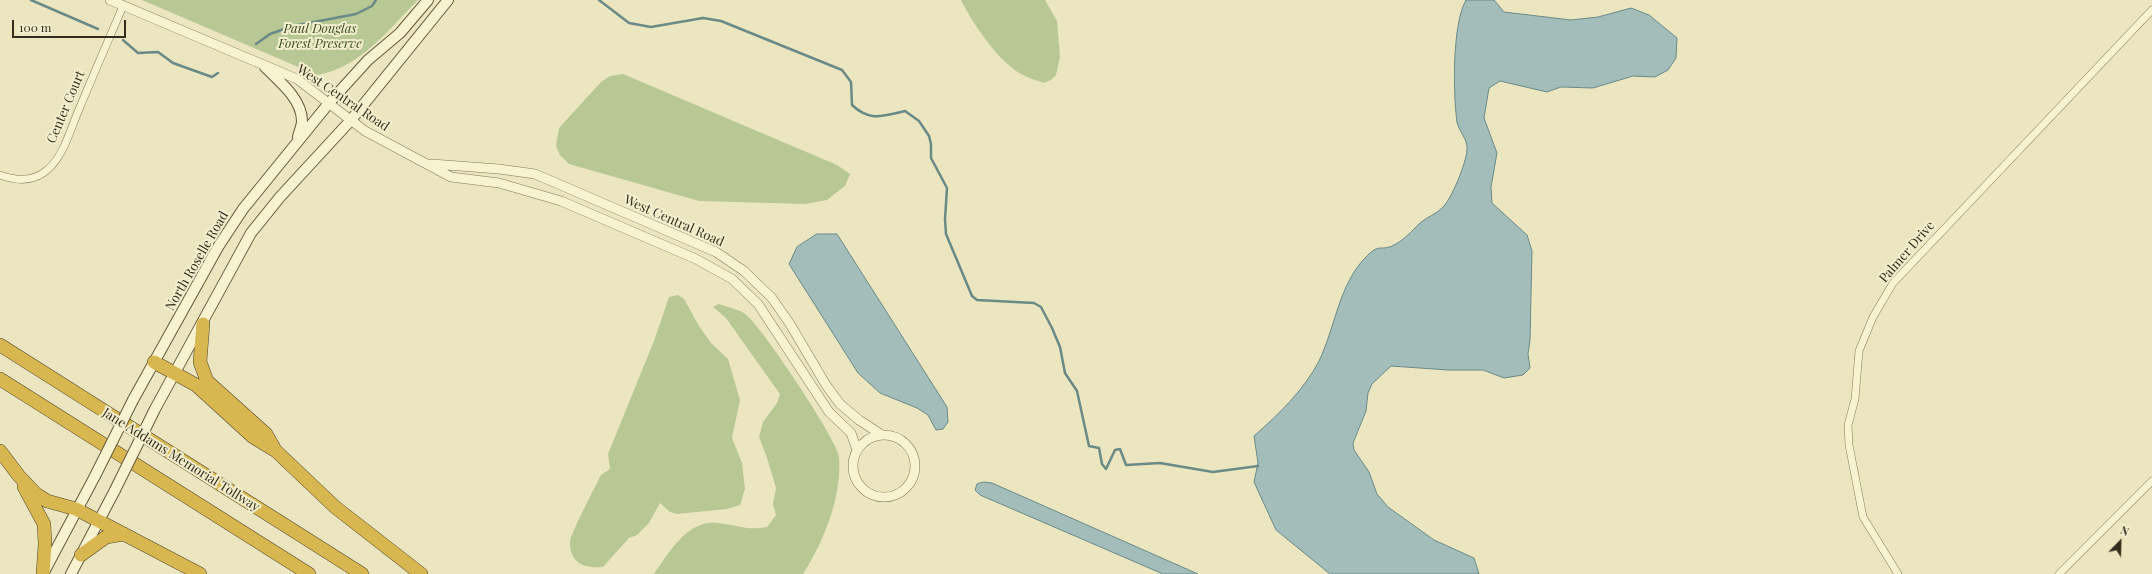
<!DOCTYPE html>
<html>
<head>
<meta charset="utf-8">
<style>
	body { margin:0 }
	#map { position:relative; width:2152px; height:574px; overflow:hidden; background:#ebe6bf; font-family:"Playfair Display",serif }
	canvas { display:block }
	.north { position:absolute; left:2100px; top:522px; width:40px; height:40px; -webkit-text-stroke:3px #f3efce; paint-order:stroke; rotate:23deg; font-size:11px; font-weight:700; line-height:16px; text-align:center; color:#332b1c }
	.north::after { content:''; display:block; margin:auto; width:14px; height:18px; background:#332b1c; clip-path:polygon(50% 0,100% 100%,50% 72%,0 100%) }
	.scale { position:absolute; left:12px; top:20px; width:114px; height:18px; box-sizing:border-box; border:2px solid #332b1c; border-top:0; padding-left:5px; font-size:12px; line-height:14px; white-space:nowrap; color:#332b1c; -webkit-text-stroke:3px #f3efce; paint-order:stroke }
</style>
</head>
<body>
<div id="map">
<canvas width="2152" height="574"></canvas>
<div class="north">N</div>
<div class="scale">100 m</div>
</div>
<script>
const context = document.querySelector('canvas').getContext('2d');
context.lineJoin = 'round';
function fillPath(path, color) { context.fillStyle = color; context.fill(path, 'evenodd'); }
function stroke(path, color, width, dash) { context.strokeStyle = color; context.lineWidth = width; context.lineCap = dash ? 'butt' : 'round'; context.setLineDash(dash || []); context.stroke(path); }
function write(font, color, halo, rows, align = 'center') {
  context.font = font + ' "Playfair Display",serif'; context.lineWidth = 4; context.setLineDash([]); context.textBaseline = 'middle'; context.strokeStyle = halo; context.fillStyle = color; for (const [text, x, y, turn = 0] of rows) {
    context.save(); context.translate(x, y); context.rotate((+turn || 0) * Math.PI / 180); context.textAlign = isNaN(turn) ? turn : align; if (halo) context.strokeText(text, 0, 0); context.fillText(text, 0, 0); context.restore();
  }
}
fillPath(new Path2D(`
	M 142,0 L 418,0 C 389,29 360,68 317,75 Z
	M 961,0 L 1045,0 L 1057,21 L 1060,57 L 1056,75 L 1051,80 L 1044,83 C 1036,80 1028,78 1021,74 C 997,60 973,24 961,0 Z
	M 623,74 L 837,165 L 850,174 L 845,186 L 827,200 L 805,204 L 699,201 L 569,164 L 560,155 L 556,146 L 559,128 L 601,82 L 610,76 Z
	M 678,295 L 684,299 L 699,326 L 711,343 L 728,359 L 740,400 L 732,438 L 742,463 L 745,489 L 740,505 L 727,509 L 677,514 L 670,512 L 660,503 L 649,523 L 637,535 L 629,538 L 603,567 C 584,569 570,563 570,542 C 570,535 596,485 601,475 L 610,469 L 608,454 L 654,341 L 669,297 Z
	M 719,304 C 727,307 737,309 744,313 C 759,322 838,441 839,457 C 842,497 824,541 803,574 L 654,574 C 669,552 688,519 718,523 C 738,525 747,531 767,527 L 776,515 L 773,504 L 776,488 L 767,458 L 759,437 L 763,422 L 777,403 L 780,394 L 726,318 L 713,307 Z`), '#b8c894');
const water = new Path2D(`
	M 1466,0 L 1494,0 L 1504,12 L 1571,20 L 1598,17 L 1631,8 L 1649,15 L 1677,38 L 1676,58 L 1668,70 L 1655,77 L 1633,76 L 1593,88 L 1561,87 L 1547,92 L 1500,81 L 1489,88 L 1484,118 L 1497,153 L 1491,187 L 1492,203 L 1527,235 L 1532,251 L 1530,340 L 1528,354 L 1530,368 L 1523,375 L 1504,378 L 1483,370 L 1448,370 L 1391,366 L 1372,384 L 1368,393 L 1366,411 L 1353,443 L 1354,450 L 1369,472 L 1377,494 L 1388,507 L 1434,540 L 1474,558 L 1479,574 L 1330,574 L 1276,530 L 1254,482 L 1258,463 L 1254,436 C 1278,415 1304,390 1319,361 C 1335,328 1339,284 1366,257 C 1379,243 1380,251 1392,246 C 1403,241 1412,231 1420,223 C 1427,217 1436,214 1442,208 C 1452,199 1466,163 1467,150 C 1468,139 1459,132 1457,122 C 1453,94 1452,24 1466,0 Z
	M 817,234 L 837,234 L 947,407 L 948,422 L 943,429 L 936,430 L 928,415 L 917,408 L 880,393 L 858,373 L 789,264 L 797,247 Z
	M 984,482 L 992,483 L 1198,574 L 1163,574 L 980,495 L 975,490 L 977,484 Z`);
fillPath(water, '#a2bdba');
stroke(water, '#6a8a88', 1);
stroke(new Path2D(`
	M 31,0 L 98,29
	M 599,0 L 629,23 L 651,27 L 703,18 L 721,21 L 842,70 L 851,82 L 852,105 C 870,122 883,116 905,111 L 919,121 L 929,136 L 931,144 L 931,158 L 947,188 L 945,219 L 946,234 L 972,296 L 977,300 L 1034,303 L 1041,307 L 1052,328 L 1060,347 L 1065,373 L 1077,391 L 1089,446 L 1099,448 L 1102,464 L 1106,469 L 1115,450 L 1120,449 L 1126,465 L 1160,463 L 1213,472 L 1258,466
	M 123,40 L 138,53 L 158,52 L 173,63 L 212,77 L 218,73
	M 256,44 L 270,34 L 293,26 L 356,14 L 372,6 L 376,0`), '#6a8a88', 2.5);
const minor = new Path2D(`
	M 0,175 C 16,181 32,182 46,171 C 64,157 71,127 80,107 C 94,73 109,39 123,6
	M 1898,574 L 1863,517 L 1849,445 L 1848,425 L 1855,399 L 1859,351 L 1873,317 L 1893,283 L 2152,10
	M 2059,574 L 2152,481`);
const tertiary = new Path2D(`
	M 110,0 L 297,79 L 365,131 L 451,177 L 499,183 L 561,201 L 696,259 L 732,279 L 758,304 L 829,412 L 851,433 L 857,450
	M 432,164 L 499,169 L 535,174 L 716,252 L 744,271 L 772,298 L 790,324 L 826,385 L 840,404 L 859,420 L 882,435
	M853 466a31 31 0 1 1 62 0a31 31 0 1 1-62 0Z`);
const secondary = new Path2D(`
	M 265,67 C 279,81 302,99 302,121 C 302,126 299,132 298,137
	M 133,400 L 218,247 L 243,209 L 329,103 L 368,60 L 400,33 L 428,0
	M 155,409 L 251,233 L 280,197 L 351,120 L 448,0
	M 44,572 L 95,476
	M 71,574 L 115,490`);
const motorway = new Path2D(`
	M 203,324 L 200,362 L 207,381 L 266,434 L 274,448
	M 0,345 L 362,574
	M 154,362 L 196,385 L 253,437 L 276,451 L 335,507 L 421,574
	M 0,379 L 309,574
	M 0,451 L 19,476 L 36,494 L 47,501 L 76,509 L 200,574
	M 24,487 L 44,524 L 45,544 L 43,574
	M 81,555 L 106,537 L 124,534`);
stroke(minor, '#837758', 8);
stroke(tertiary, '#837758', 10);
stroke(secondary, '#64583b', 12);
stroke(motorway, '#50442d', 14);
stroke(minor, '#f7f3d1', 7);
stroke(tertiary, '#f7f3d1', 9);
stroke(secondary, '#f7f3d1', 10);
stroke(motorway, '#d8b751', 13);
const secondaryBridge = new Path2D(`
	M 95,476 L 133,400
	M 115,490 L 155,409`);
stroke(secondaryBridge, '#64583b', 12, []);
stroke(secondaryBridge, '#f7f3d1', 10);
write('italic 13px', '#3b4e23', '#f3efce', [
	["Paul Douglas",320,29],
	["Forest Preserve",320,44]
]);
write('13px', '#332b1c', '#f3efce', [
	["West Central Road",343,98,34],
	["Center Court",66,107,-67],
	["West Central Road",674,221,24],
	["Palmer Drive",1907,252,-49],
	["North Roselle Road",197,261,-60],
	["Jane Addams Memorial Tollway",181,460,32]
]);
</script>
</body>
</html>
